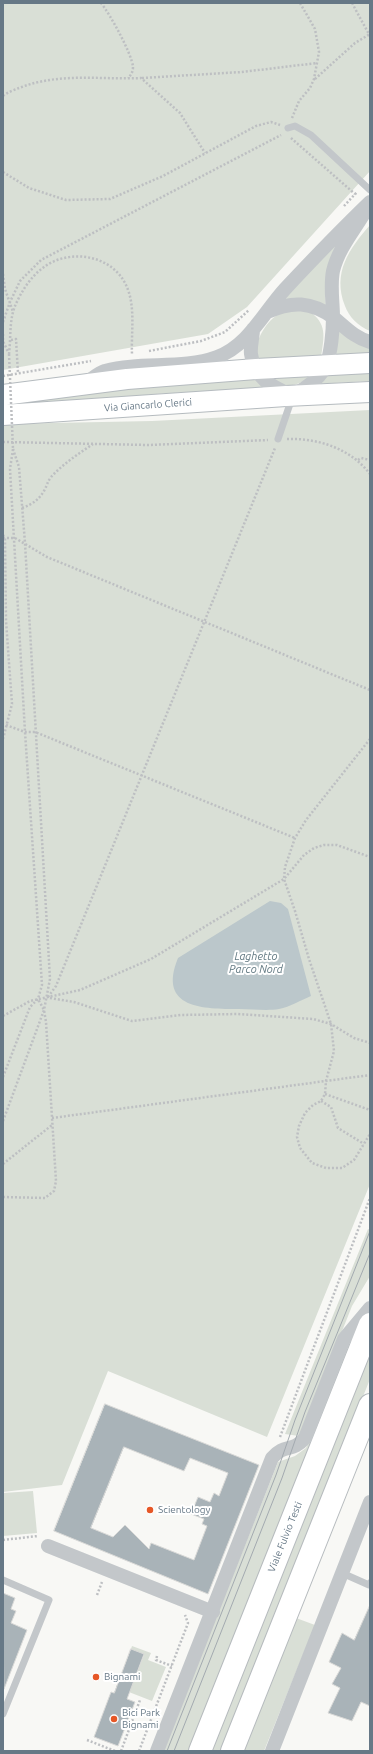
<!DOCTYPE html>
<html>
<head>
<meta charset="utf-8">
<style>
	body { margin:0 }
	#map { position:relative; width:373px; height:1754px; overflow:hidden; background:#f8f8f5; font-family:Ubuntu,sans-serif }
	canvas { display:block }
	.frame { position:absolute; inset:0; border:4px solid #667886; pointer-events:none }
</style>
</head>
<body>
<div id="map">
<canvas width="373" height="1754"></canvas>
<div class="frame"></div>
</div>
<script>
const context = document.querySelector('canvas').getContext('2d');
context.lineJoin = 'round';
function fillPath(path, color) { context.fillStyle = color; context.fill(path, 'evenodd'); }
function stroke(path, color, width, dash) { context.strokeStyle = color; context.lineWidth = width; context.lineCap = dash ? 'butt' : 'round'; context.setLineDash(dash || []); context.stroke(path); }
function write(font, color, halo, rows, align = 'center') {
  context.font = font + ' Ubuntu,sans-serif'; context.lineWidth = 4; context.setLineDash([]); context.textBaseline = 'middle'; context.strokeStyle = halo; context.fillStyle = color; for (const [text, x, y, turn = 0] of rows) {
    context.save(); context.translate(x, y); context.rotate((+turn || 0) * Math.PI / 180); context.textAlign = isNaN(turn) ? turn : align; if (halo) context.strokeText(text, 0, 0); context.fillText(text, 0, 0); context.restore();
  }
}
fillPath(new Path2D(`
	M 3,3 L 370,3 L 370,171 L 247,307 L 208,334 L 3,370 Z
	M 370,225 L 370,331 C 358,326 349,317 345,306 C 332,273 349,249 370,225 Z
	M 345,230 C 332,261 323,273 326,308 L 284,299 Z
	M 308,310 C 328,324 324,336 321,358 L 257,361 C 257,356 256,350 257,345 C 260,332 271,315 285,312 C 292,310 300,311 308,310 Z
	M 337,329 L 370,348 L 370,354 L 334,356 Z
	M 370,371 L 370,381 L 316,384 L 325,373 Z
	M 315,373 C 307,380 294,388 283,385 C 277,384 271,378 266,376 Z
	M 257,377 L 267,388 L 156,394 L 3,410 L 3,403 L 119,389 Z
	M 370,410 L 370,1184 L 267,1437 L 108,1371 L 62,1485 L 3,1492 L 3,424 L 152,421 Z
	M 368,1229 L 370,1230 L 370,1276 L 352,1306 L 302,1432 L 299,1436 L 285,1434 Z
	M 345,1349 L 349,1350 L 189,1751 L 163,1751 L 278,1462 L 295,1456 L 306,1448 Z
	M 370,1354 L 370,1379 L 222,1751 L 212,1751 Z
	M 33,1491 L 37,1533 L 3,1536 L 3,1493 Z
	M 296,1618 L 315,1625 L 264,1751 L 244,1751 Z
	M 132,1646 L 151,1653 L 148,1660 L 166,1667 L 152,1701 L 116,1687 L 119,1680 L 132,1685 L 144,1655 L 131,1649 Z`), '#d9dfd6');
fillPath(new Path2D(`
	M 270,901 L 281,903 L 288,909 L 311,996 C 301,1000 290,1007 279,1009 C 267,1011 252,1009 239,1009 C 204,1009 157,1009 178,958 Z`), '#bbc7cb');
const building = new Path2D(`
	M 105,1404 L 259,1465 L 208,1594 L 54,1531 ZM 124,1447 L 184,1471 L 190,1458 L 228,1473 L 219,1496 L 214,1493 L 210,1502 L 198,1497 L 191,1514 L 204,1519 L 202,1524 L 207,1526 L 194,1560 L 151,1543 L 149,1549 L 125,1525 L 113,1537 L 91,1528 Z
	M 3,1593 L 15,1598 L 11,1609 L 16,1611 L 11,1623 L 27,1630 L 4,1689 Z
	M 370,1605 L 370,1706 L 361,1702 L 352,1721 L 328,1713 L 340,1688 L 332,1684 L 341,1668 L 329,1662 L 342,1633 L 354,1640 Z
	M 131,1649 L 144,1654 L 127,1699 L 135,1702 L 118,1746 L 94,1737 L 111,1692 L 114,1693 Z`);
fillPath(building, '#a9b3b8');
stroke(building, '#d9d9d7', 1);
const secondary = new Path2D(`
	M 3,395 L 127,379 L 256,369 L 370,363
	M 3,415 L 286,396 L 370,392`);
const primary = new Path2D(`
	M 200,1751 L 370,1324
	M 232,1751 L 370,1405`);
stroke(secondary, '#b5bbbf', 22);
stroke(primary, '#b6bbbe', 24);
stroke(new Path2D(`
	M 101,3 C 110,14 132,54 133,67 C 133,72 131,75 128,78
	M 352,3 L 370,36
	M 142,78 L 242,72 L 317,63
	M 315,79 L 355,43 L 370,34
	M 3,96 C 8,92 14,90 19,88 C 60,72 100,80 141,78 L 180,113 L 205,153
	M 292,118 L 299,101 L 310,88 L 314,79 L 319,52 L 315,29 L 300,3
	M 291,138 L 355,194
	M 3,172 L 29,188 L 66,200 L 110,199 L 163,176 L 256,126 L 271,122 L 280,125
	M 344,206 L 357,192
	M 3,274 L 5,289 L 13,312
	M 3,322 L 10,302 L 20,281 L 41,260 L 281,135
	M 3,334 L 3,341 L 8,352
	M 11,340 L 16,339 L 18,373
	M 149,351 L 201,341 L 225,332 L 249,310
	M 9,354 C 11,338 9,321 15,306 C 21,292 31,276 44,267 C 70,248 112,255 126,285 C 136,306 131,332 132,354
	M 3,376 L 91,361
	M 287,439 C 319,438 351,449 370,474
	M 3,442 L 148,445 L 268,440
	M 358,460 L 361,458 L 370,460
	M 22,508 C 33,504 40,499 45,489 C 47,485 48,481 51,477 C 63,464 78,454 93,444
	M 3,535 L 5,538 L 6,621 L 12,704 L 3,739
	M 3,538 L 15,538 L 47,557 L 370,690
	M 6,725 L 25,732 L 35,732 L 295,838
	M 370,739 L 306,820 L 295,838 L 285,867 L 284,879 L 295,911 L 309,959 L 331,1024 L 334,1051 L 326,1081 L 325,1094 L 321,1101 L 313,1105 L 305,1113 L 299,1126 L 297,1137 L 300,1148 L 312,1163 L 326,1168 L 342,1168 L 354,1160 L 370,1134
	M 48,997 L 56,986 L 275,448
	M 50,998 L 74,1002 L 132,1021 L 181,1015 L 238,1014 L 313,1019 L 331,1024 L 354,1038 L 370,1043
	M 3,1016 L 30,1001 L 80,990 L 151,959 L 284,879 L 304,855 L 314,848 L 324,845 L 337,845 L 370,857
	M 3,1077 L 30,1007 L 38,999 L 42,985 L 25,732 L 10,469 L 13,449
	M 325,1094 L 370,1110
	M 321,1101 L 331,1107 L 338,1128 L 364,1144
	M 52,1118 L 370,1075
	M 3,1121 L 44,1010 L 50,979 L 25,543 L 19,467 L 13,449
	M 3,1164 L 52,1125
	M 3,1197 L 45,1198 L 54,1191 L 56,1181 L 46,1022 L 44,1010 L 38,999
	M 280,1437 L 370,1198
	M 3,1540 L 38,1536
	M 97,1595 L 102,1582
	M 157,1656 L 156,1660 L 172,1666
	M 87,1740 L 115,1751
	M 121,1751 L 140,1700
	M 139,1751 L 188,1623 L 185,1615`), '#bdbfc2', 2.5, [2, 2]);
stroke(new Path2D(`
	M 288,128 L 295,126 L 311,135 L 370,190
	M 278,439 L 292,398
	M 342,1573 L 369,1585 L 370,1583
	M 3,1580 L 49,1600 L 3,1714`), '#c3c7ca', 7);
stroke(new Path2D(`
	M 267,312 C 292,301 311,301 334,318 C 346,328 355,338 370,342
	M 253,329 C 253,337 250,346 251,354 C 254,379 273,387 293,396 C 304,388 321,379 326,365 C 331,354 333,330 333,317 C 333,302 330,286 333,271 C 338,250 352,233 363,215
	M 87,382 C 93,378 99,373 105,371 C 141,361 182,370 217,357 C 248,346 264,312 285,289 C 313,259 341,230 370,202
	M 48,1546 L 213,1612
	M 157,1751 L 272,1458 C 285,1443 292,1453 305,1438 L 344,1339 L 370,1308
	M 272,1751 L 370,1502`), '#c3c7ca', 14);
stroke(secondary, '#fff', 20);
stroke(primary, '#fff', 22);
stroke(new Path2D(`
	M 167,1751 L 276,1475 L 295,1420 L 370,1231
	M 174,1751 L 282,1478 L 305,1412 L 370,1253`), '#a3aab0', 1);
stroke(new Path2D(`
	M 9,354 L 13,449`), '#bdbfc2', 2.5, [2, 2]);
for (const [x, y, r, color] of [
	[150,1510,4,"#e65726"],
	[96,1677,4,"#e65726"],
	[114,1719,4,"#e65726"]
]) { const dot = new Path2D(); dot.arc(x, y, r, 0, 2 * Math.PI); context.fillStyle = color; context.fill(dot); stroke(dot, '#fff', 1.5); }
write('10px', '#667886', '#fff', [
	["Via Giancarlo Clerici",148,405,-4],
	["Viale Fulvio Testi",285,1537,-68]
]);
write('10px', '#667886', '#fff', [
	["Scientology",158,1510],
	["Bignami",104,1677],
	["Bici Park",122,1713],
	["Bignami",122,1725]
], 'left');
write('italic 11px', '#627982', '#fff', [
	["Laghetto",256,956],
	["Parco Nord",256,969]
]);
</script>
</body>
</html>
